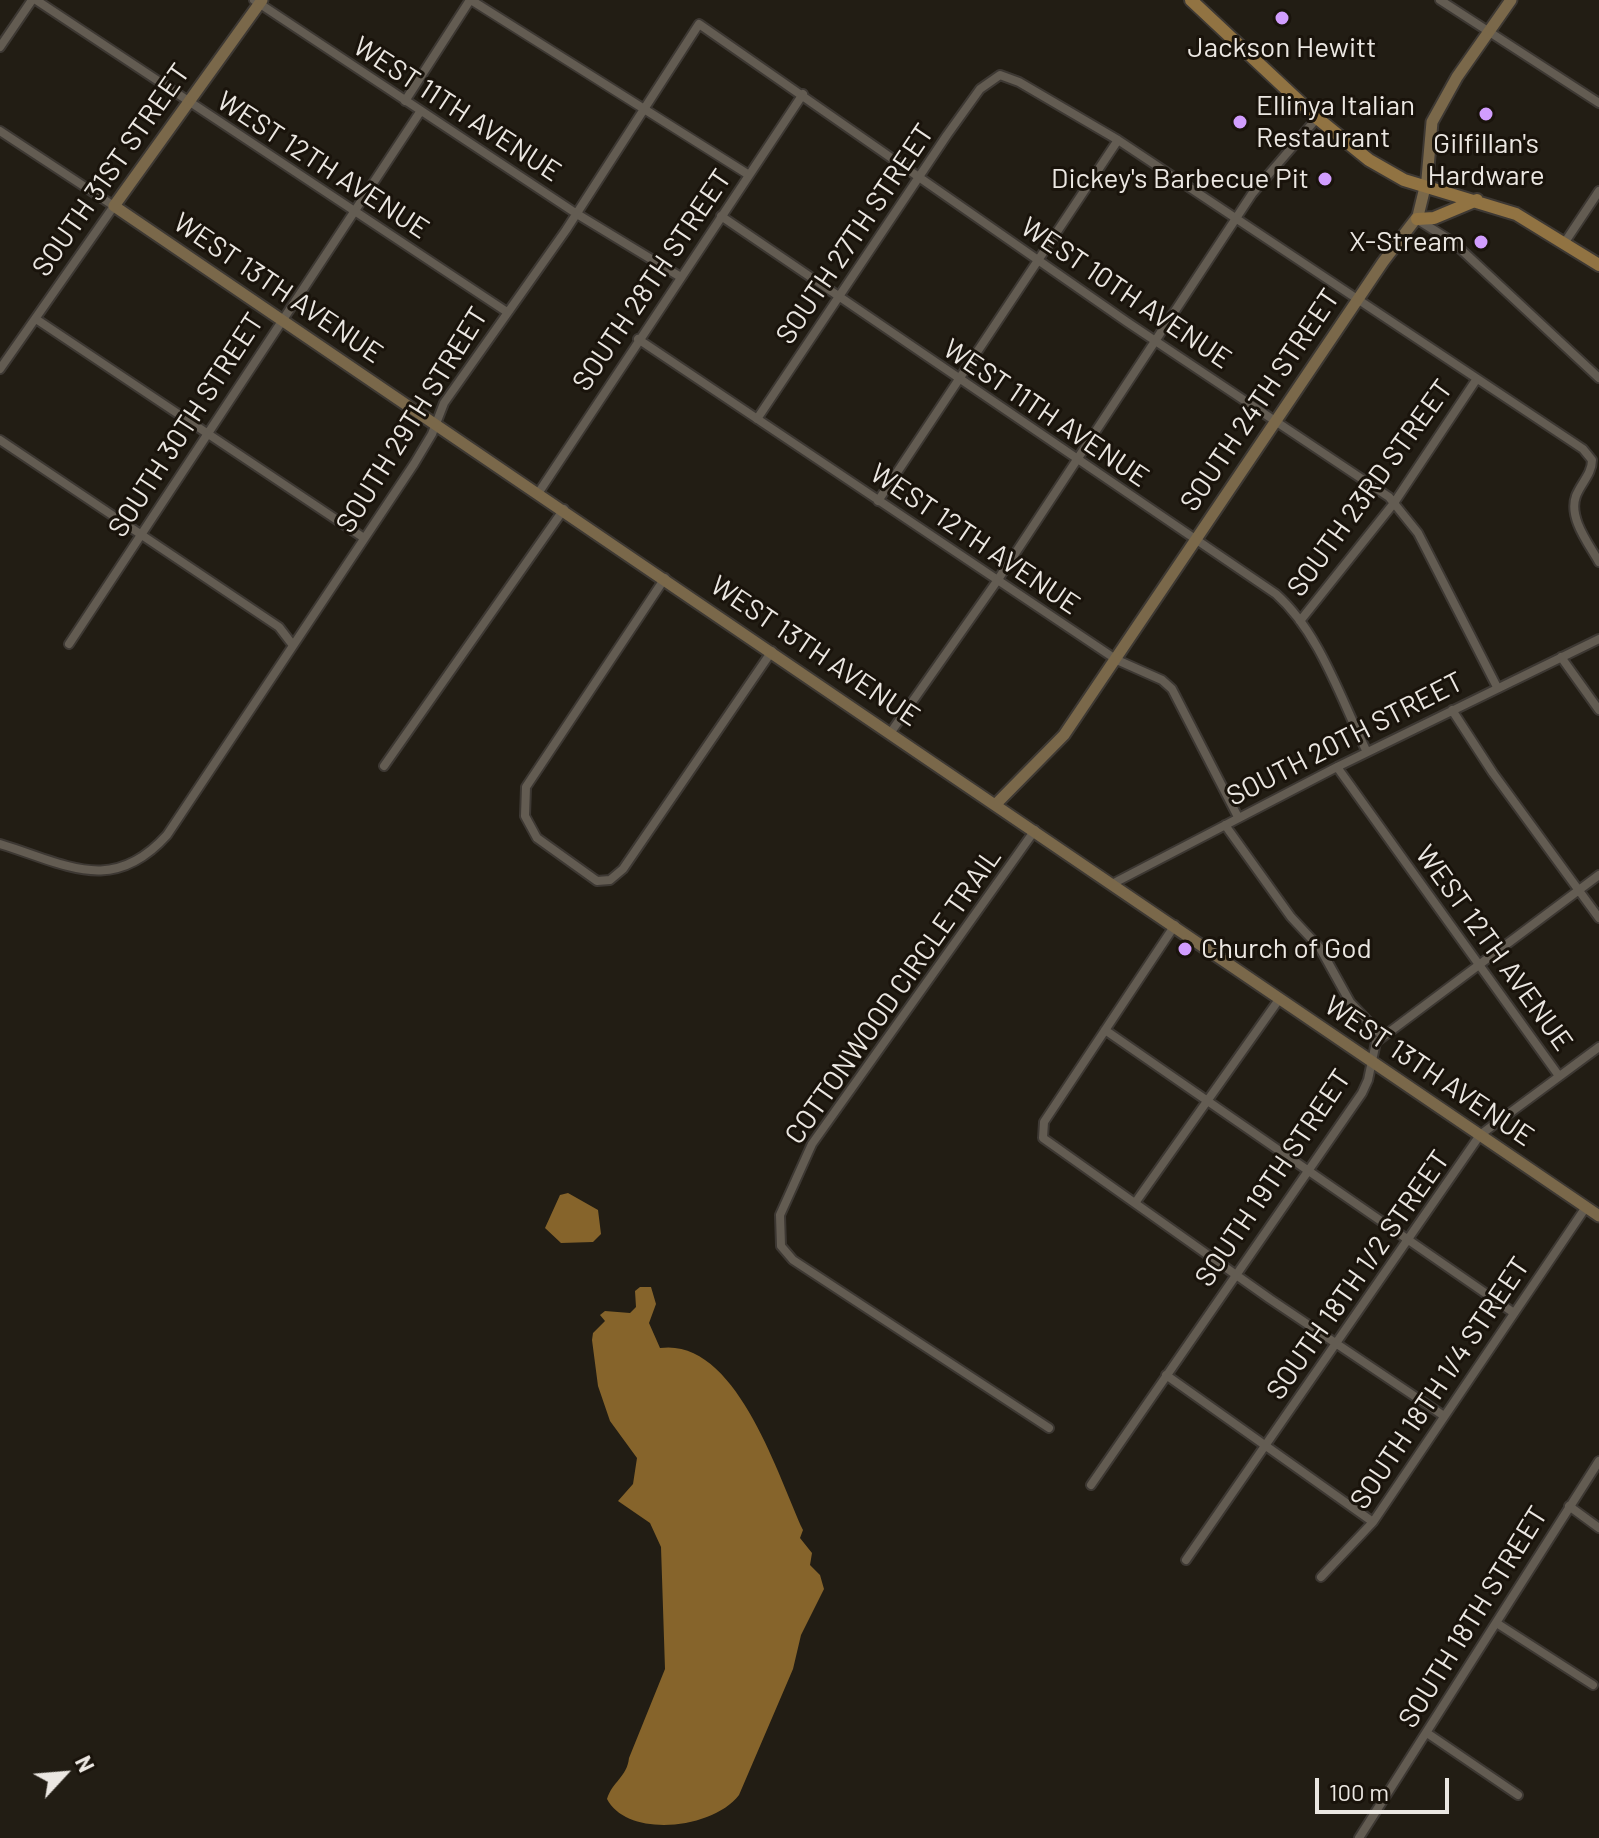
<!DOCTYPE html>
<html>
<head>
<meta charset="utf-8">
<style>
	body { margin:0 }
	#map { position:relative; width:1599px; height:1838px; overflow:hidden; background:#221d14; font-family:Barlow,sans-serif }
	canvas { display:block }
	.north { position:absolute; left:24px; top:1734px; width:80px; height:80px; -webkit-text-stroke:6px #19130b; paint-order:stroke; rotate:64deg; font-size:22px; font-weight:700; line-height:32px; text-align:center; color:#ebe7e2 }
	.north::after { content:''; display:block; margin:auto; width:28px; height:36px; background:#ebe7e2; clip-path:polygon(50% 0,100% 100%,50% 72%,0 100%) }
	.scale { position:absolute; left:1315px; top:1778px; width:134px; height:36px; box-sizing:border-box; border:4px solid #ebe7e2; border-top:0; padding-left:10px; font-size:24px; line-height:28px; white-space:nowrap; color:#ebe7e2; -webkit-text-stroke:6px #19130b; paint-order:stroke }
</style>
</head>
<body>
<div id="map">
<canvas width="1599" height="1838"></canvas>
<div class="north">N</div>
<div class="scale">100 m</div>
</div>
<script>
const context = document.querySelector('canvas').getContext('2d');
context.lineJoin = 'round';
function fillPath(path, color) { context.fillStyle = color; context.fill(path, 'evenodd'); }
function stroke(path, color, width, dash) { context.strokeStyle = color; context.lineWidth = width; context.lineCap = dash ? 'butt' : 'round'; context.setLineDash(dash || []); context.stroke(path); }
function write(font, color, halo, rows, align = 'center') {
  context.font = font + ' Barlow,sans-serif'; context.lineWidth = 6; context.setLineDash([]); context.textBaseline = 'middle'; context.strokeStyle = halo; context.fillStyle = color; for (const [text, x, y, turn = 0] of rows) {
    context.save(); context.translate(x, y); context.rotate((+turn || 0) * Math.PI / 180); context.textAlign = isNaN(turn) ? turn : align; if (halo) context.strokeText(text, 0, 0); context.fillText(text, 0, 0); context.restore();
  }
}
fillPath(new Path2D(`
	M 568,1193 L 598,1210 L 601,1234 L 593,1242 L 561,1243 L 545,1228 L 560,1195 Z
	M 640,1287 L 651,1287 L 656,1304 L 649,1323 L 660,1348 C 736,1337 778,1476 803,1530 L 800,1538 L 812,1553 L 810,1565 L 820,1575 L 824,1589 L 801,1635 L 793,1669 L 739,1795 C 712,1830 627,1838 607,1799 C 612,1782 627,1777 629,1758 L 665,1669 L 661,1547 L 650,1523 L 618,1501 L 633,1484 L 637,1458 L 610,1421 L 598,1386 L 592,1340 L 593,1333 L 605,1321 L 600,1315 L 605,1311 L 630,1313 L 636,1307 L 635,1291 Z`), '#86642b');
const street = new Path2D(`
	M 36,0 L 507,312
	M 254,0 L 577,214 L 679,276
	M 471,0 L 749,175
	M 1440,0 L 1599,103
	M 0,47 L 32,0
	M 405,101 L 470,0
	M 0,131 L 114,206 L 0,369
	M 721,216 L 1276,594 C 1320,633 1341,700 1367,752
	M 1418,220 L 1453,242 L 1599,378
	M 1565,242 L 1599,191
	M 36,319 L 364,538
	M 638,339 L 1117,660 L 1162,680 L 1172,689 L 1238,817
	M 757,419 L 947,135 L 980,89 L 1000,75 L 1019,82 L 1118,140 L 1583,449 L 1592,460 C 1592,474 1581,483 1576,496 C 1568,518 1589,544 1599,562
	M 0,440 L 279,627 L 292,644
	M 539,492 L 803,94
	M 878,501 L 1118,140
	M 665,578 L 526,787 L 525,816 L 537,838 L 597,881 L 610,880 L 623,869 L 772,651
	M 1300,621 L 1394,503 L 1476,380
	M 69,644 L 420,112
	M 1561,657 L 1599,710
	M 1452,710 L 1493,773 L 1599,918
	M 891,732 L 997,581 L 1252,194 L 1317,118
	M 384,766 L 564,509
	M 1337,767 L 1559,1076
	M 1225,825 L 1291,917 L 1320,948 L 1350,1002 L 1382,1036
	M 1035,830 L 812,1144 L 780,1215 L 781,1246 L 793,1260 L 1049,1428
	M 0,844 C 66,864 112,896 167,835 L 414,464 L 432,434 L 444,403 L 566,230 L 699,24 L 1127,322 L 1389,497 L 1418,533 L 1497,687
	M 1114,883 L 1337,767 L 1599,639
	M 1175,925 L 1044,1122 L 1043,1138 L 1270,1299 L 1444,1416
	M 1105,1030 L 1514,1313
	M 1135,1203 L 1280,998
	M 1166,1375 L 1373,1522
	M 1091,1485 L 1362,1093 L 1368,1080 L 1376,1042 L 1599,875
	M 1569,1506 L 1599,1528
	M 1186,1560 L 1480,1135 L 1599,1047
	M 1321,1577 L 1373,1522 L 1586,1207
	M 1498,1624 L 1593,1685
	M 1427,1733 L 1518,1795
	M 1359,1838 L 1599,1461`);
const secondary = new Path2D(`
	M 262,0 L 114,206 L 1599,1216
	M 997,803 L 1064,735 L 1383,262 L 1418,216 L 1427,179 L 1432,122 L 1457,77 L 1511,0`);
const primary = new Path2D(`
	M 1191,0 L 1317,118 L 1369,160 L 1404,180 L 1516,214 L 1599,265
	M 1417,219 L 1434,218 L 1477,200`);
stroke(street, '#3d3833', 12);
stroke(secondary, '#3d3833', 15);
stroke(primary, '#3d3833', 16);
stroke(street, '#635c52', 8);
stroke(secondary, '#7a684a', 11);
stroke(primary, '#917342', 12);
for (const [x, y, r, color] of [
	[1282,18,8,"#d19dfe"],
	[1486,114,8,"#d19dfe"],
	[1240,122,8,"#d19dfe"],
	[1325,179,8,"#d19dfe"],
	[1481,242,8,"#d19dfe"],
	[1185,949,8,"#d19dfe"]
]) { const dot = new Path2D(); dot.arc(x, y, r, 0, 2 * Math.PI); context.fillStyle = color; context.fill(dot); stroke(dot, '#19130b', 3); }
write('28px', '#ebe7e2', '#19130b', [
	["Jackson Hewitt",1282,48],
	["Ellinya Italian",1256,106,"left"],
	["Restaurant",1256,138,"left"],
	["Gilfillan's",1486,144],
	["Hardware",1486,176],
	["Dickey's Barbecue Pit",1309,179,"right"],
	["X-Stream",1465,242,"right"],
	["Church of God",1201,949,"left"]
]);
write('28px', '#ebe7e2', '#19130b', [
	["WEST 11TH AVENUE",457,109,33],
	["WEST 12TH AVENUE",323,165,33],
	["SOUTH 31ST STREET",111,170,-55],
	["SOUTH 27TH STREET",855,234,-56],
	["SOUTH 28TH STREET",652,280,-56],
	["WEST 13TH AVENUE",278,288,34],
	["WEST 10TH AVENUE",1126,293,34],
	["SOUTH 24TH STREET",1260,400,-56],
	["WEST 11TH AVENUE",1046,413,34],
	["SOUTH 29TH STREET",412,420,-58],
	["SOUTH 30TH STREET",186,425,-57],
	["SOUTH 23RD STREET",1370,488,-54],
	["WEST 12TH AVENUE",975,539,34],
	["WEST 13TH AVENUE",815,651,34],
	["SOUTH 20TH STREET",1345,739,-27],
	["WEST 12TH AVENUE",1494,948,54],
	["COTTONWOOD CIRCLE TRAIL",893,996,-55],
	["WEST 13TH AVENUE",1429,1071,34],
	["SOUTH 19TH STREET",1273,1178,-56],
	["SOUTH 18TH 1/2 STREET",1358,1275,-55],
	["SOUTH 18TH 1/4 STREET",1440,1383,-56],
	["SOUTH 18TH STREET",1473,1617,-58]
]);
</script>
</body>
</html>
